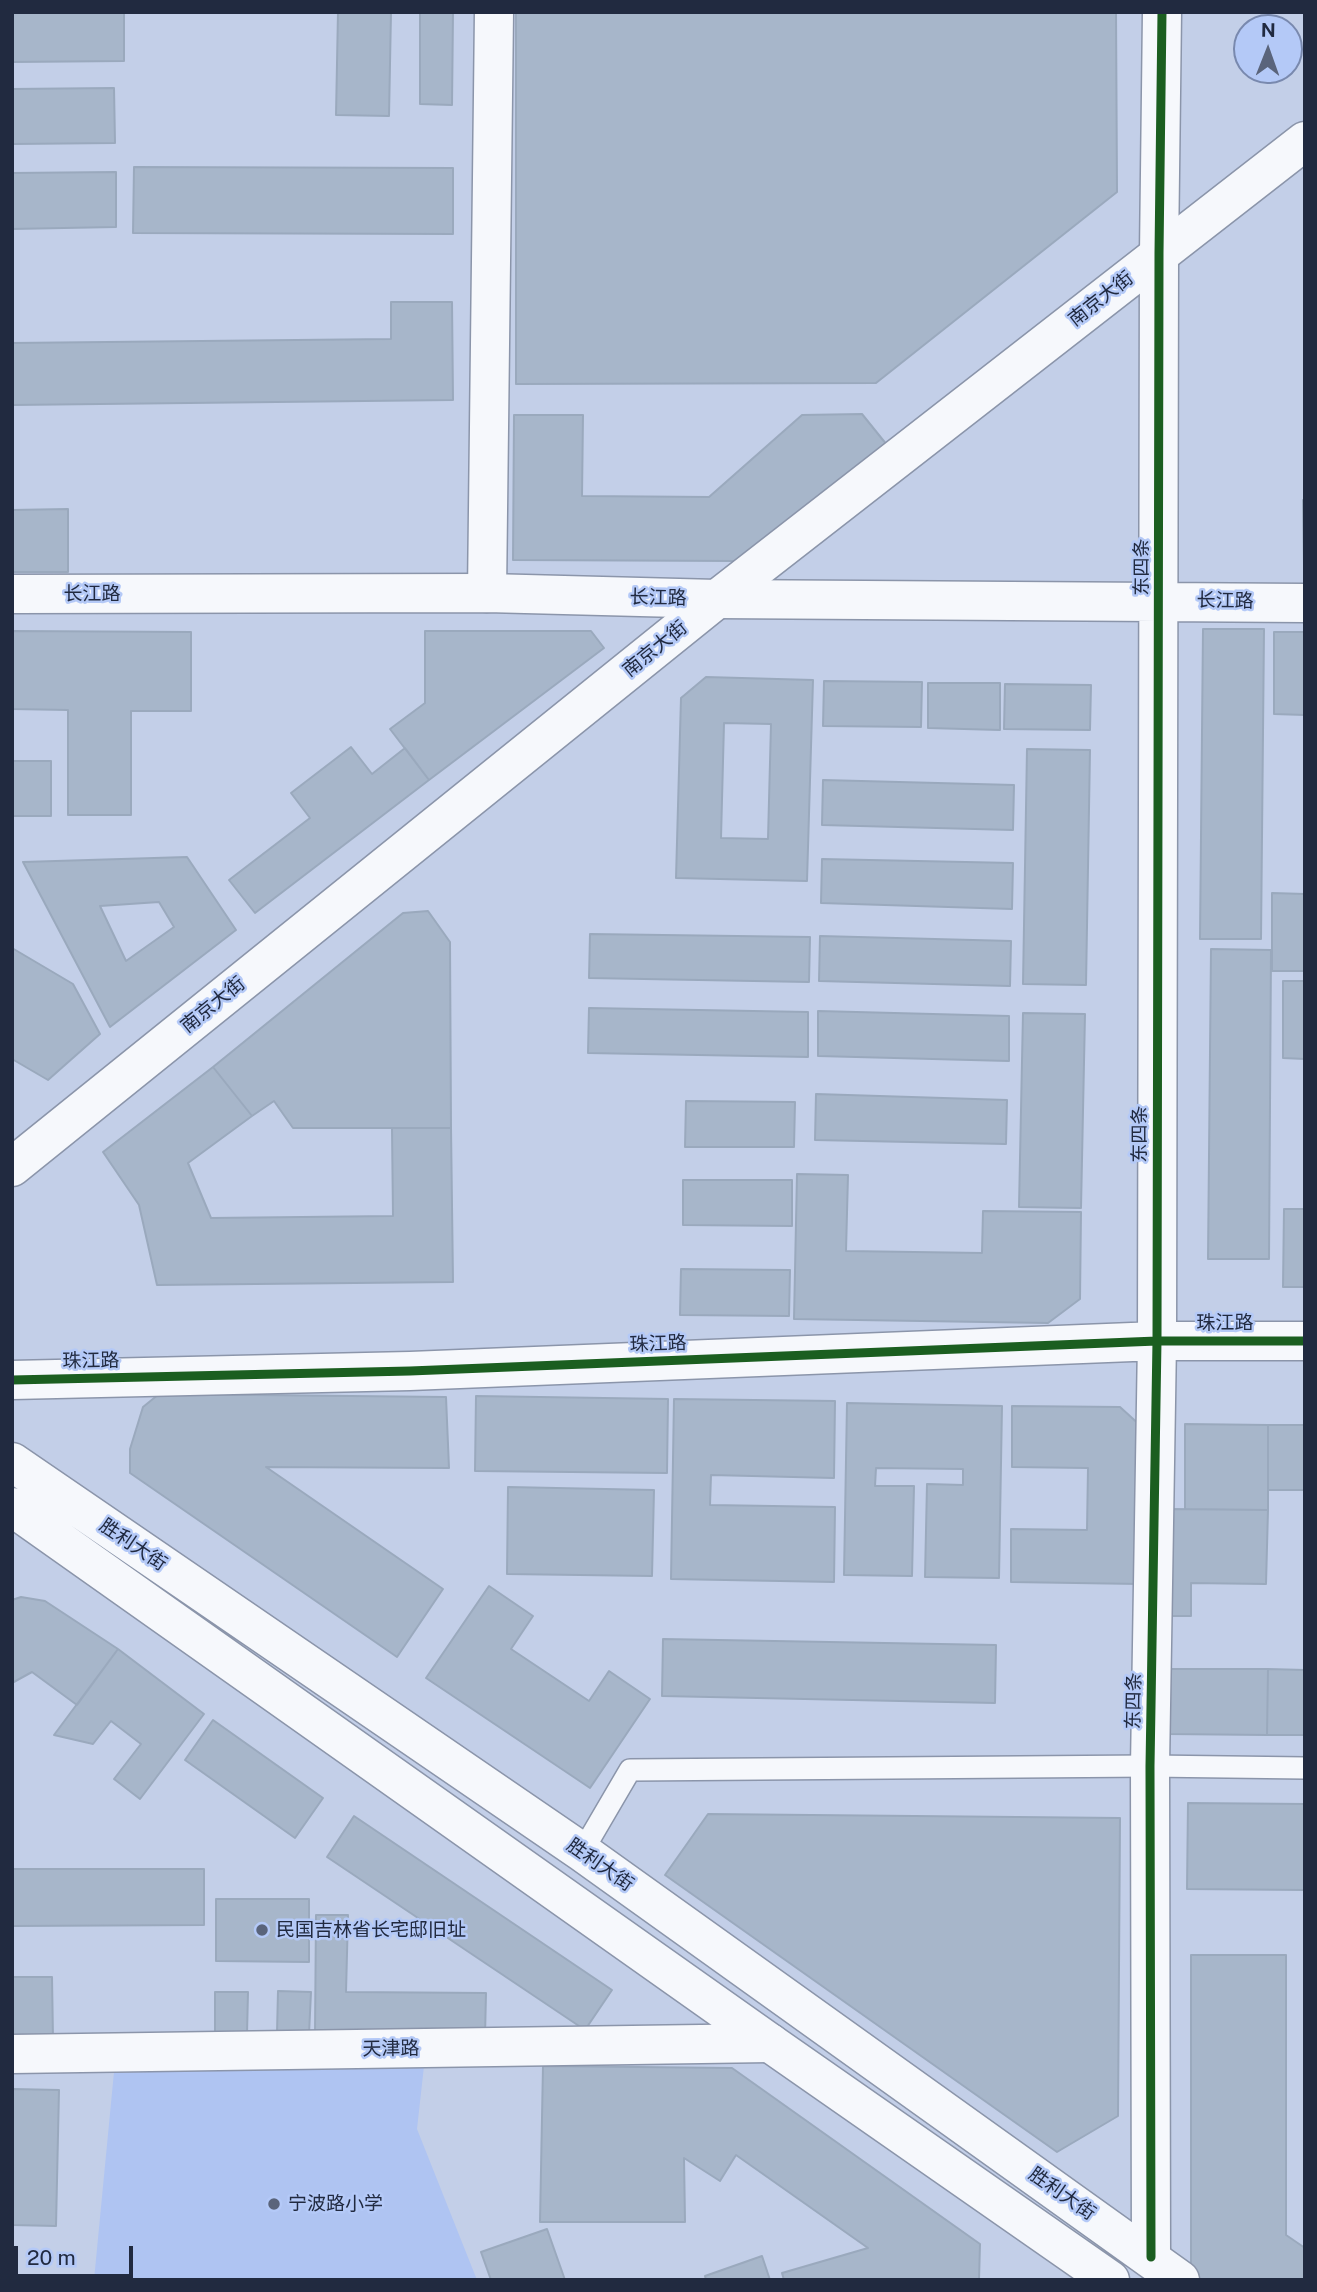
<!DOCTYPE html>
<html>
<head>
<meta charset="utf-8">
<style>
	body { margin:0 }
	#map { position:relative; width:1317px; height:2292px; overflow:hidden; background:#c3cfe8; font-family:"Public Sans",sans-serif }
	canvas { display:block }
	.frame { position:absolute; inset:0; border:14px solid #212a40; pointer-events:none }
	.north { position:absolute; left:1233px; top:14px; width:70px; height:70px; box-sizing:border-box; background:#b4c9f7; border:2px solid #7989ae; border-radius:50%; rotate:1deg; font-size:19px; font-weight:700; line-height:28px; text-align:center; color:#212a40 }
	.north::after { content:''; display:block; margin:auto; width:24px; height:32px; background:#5a647b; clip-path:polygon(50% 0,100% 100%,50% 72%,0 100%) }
	.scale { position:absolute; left:14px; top:2246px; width:119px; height:32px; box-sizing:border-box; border:4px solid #212a40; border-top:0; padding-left:9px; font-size:21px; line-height:24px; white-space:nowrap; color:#212a40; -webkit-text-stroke:5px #b4c9f7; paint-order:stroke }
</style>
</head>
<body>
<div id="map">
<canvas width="1317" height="2292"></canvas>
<div class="frame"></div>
<div class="north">N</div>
<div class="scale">20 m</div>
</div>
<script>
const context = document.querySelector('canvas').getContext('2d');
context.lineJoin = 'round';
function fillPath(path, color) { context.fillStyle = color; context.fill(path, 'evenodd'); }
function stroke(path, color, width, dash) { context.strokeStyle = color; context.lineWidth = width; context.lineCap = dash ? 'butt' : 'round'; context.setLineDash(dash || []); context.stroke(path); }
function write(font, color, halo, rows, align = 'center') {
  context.font = font + ' "Public Sans","Noto Sans SC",sans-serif'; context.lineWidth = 5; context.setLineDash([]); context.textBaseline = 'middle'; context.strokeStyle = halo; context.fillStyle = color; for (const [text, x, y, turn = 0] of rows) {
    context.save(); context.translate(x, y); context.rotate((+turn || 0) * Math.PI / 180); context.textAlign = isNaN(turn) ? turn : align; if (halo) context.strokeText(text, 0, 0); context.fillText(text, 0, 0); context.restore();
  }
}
fillPath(new Path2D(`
	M 424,2066 L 417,2129 L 477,2280 L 94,2280 L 114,2072 Z`), '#afc4f2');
const building = new Path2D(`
	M 12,12 L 124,12 L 124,61 L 12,62 Z
	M 338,12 L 391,12 L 389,116 L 336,115 Z
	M 420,12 L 453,12 L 452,105 L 420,104 Z
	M 516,12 L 1116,12 L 1117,192 L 876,383 L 516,384 Z
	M 114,88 L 115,143 L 12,144 L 12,89 Z
	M 134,167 L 453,168 L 453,234 L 133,233 Z
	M 116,172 L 116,227 L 12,229 L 12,173 Z
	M 391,302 L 452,302 L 453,400 L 12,405 L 12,343 L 391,339 Z
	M 862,414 L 887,445 L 737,561 L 513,560 L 514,415 L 583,415 L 582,496 L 709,497 L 802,415 Z
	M 1303,500 L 1305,500 L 1305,565 L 1304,565 Z
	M 68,509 L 68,572 L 12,572 L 12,510 Z
	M 1203,629 L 1264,629 L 1261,939 L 1200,939 Z
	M 12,631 L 191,632 L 191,711 L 131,711 L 131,815 L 68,815 L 68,710 L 12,709 Z
	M 425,631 L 591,631 L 604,648 L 429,780 L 390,729 L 425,703 Z
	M 1274,632 L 1305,632 L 1305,715 L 1274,714 Z
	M 706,677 L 813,680 L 807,881 L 676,878 L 681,698 ZM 724,723 L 771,724 L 768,839 L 721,838 Z
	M 824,681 L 922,682 L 921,727 L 823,726 Z
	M 928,683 L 1000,683 L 1000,730 L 928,728 Z
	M 1005,684 L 1091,685 L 1090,730 L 1004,729 Z
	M 351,747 L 372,774 L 405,748 L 429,780 L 255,913 L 229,880 L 310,818 L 291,793 Z
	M 1027,749 L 1090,750 L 1086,985 L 1023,984 Z
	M 12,761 L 51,761 L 51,816 L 12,816 Z
	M 823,780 L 1014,785 L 1013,830 L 822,825 Z
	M 187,857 L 236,930 L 110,1027 L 23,862 ZM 159,902 L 174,927 L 126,961 L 100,906 Z
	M 822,859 L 1013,863 L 1012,909 L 821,903 Z
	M 1272,893 L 1305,894 L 1305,971 L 1272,971 Z
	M 428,911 L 450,942 L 451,1128 L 293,1128 L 274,1101 L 252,1116 L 213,1067 L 403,913 Z
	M 590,934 L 810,937 L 809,982 L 589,978 Z
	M 820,936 L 1011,941 L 1010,986 L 819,981 Z
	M 12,948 L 73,984 L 100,1034 L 48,1080 L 12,1059 Z
	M 1211,949 L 1271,950 L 1269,1259 L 1208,1259 Z
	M 1283,981 L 1305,981 L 1305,1059 L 1283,1058 Z
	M 589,1008 L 808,1012 L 808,1057 L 588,1053 Z
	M 818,1011 L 1009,1016 L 1009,1061 L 818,1056 Z
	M 1023,1013 L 1085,1014 L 1081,1208 L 1019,1207 Z
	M 213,1067 L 252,1116 L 188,1163 L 211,1218 L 393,1216 L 392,1128 L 451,1128 L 453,1282 L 157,1285 L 139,1205 L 103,1152 Z
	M 816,1094 L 1007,1100 L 1006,1144 L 815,1140 Z
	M 686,1101 L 795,1102 L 794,1147 L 685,1147 Z
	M 797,1174 L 848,1175 L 846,1251 L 982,1253 L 983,1211 L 1081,1212 L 1080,1299 L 1048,1323 L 794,1319 Z
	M 683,1180 L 792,1180 L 792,1226 L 683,1225 Z
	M 1284,1209 L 1305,1209 L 1305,1287 L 1283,1287 Z
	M 681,1269 L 790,1270 L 789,1316 L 680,1315 Z
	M 159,1394 L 446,1397 L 449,1468 L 266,1467 L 443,1589 L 397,1657 L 130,1473 L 130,1449 L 143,1407 Z
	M 476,1396 L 668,1399 L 667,1473 L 475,1471 Z
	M 674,1399 L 835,1401 L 834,1478 L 711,1475 L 710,1505 L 835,1507 L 834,1582 L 671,1579 Z
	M 847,1403 L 1002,1406 L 999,1578 L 925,1577 L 927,1484 L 963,1485 L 963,1469 L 876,1468 L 875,1486 L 914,1486 L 912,1576 L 844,1575 Z
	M 1012,1406 L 1120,1407 L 1142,1427 L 1140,1584 L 1011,1582 L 1011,1529 L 1087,1530 L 1088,1468 L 1012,1467 Z
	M 1185,1424 L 1268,1425 L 1268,1510 L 1185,1509 Z
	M 1268,1425 L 1305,1425 L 1305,1490 L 1268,1490 Z
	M 508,1487 L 654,1490 L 652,1576 L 507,1574 Z
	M 1169,1509 L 1268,1510 L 1266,1584 L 1191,1583 L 1191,1616 L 1167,1616 Z
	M 489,1586 L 533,1616 L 511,1649 L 589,1701 L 609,1671 L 650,1699 L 590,1788 L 426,1678 Z
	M 21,1597 L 45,1601 L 118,1649 L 77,1705 L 32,1672 L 12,1683 L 12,1600 Z
	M 663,1639 L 996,1645 L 995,1703 L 662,1696 Z
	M 118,1649 L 204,1714 L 140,1799 L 114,1779 L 141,1744 L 111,1721 L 93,1744 L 54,1735 Z
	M 1169,1669 L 1268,1669 L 1267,1735 L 1168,1734 Z
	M 1268,1669 L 1305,1670 L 1305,1735 L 1267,1735 Z
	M 213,1720 L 323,1798 L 295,1838 L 185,1760 Z
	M 1188,1803 L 1305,1804 L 1305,1890 L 1187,1889 Z
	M 708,1814 L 1120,1818 L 1118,2116 L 1057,2152 L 665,1875 Z
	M 354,1816 L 612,1990 L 585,2030 L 327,1857 Z
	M 12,1869 L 204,1869 L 204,1925 L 12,1926 Z
	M 216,1899 L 309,1899 L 309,1962 L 216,1961 Z
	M 316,1915 L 348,1915 L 346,1992 L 486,1993 L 485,2036 L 315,2033 Z
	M 1191,1955 L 1286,1955 L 1286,2235 L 1305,2248 L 1305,2280 L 1191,2280 Z
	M 12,1977 L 52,1977 L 53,2039 L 12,2039 Z
	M 278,1991 L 311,1992 L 309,2034 L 277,2033 Z
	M 215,1992 L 248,1992 L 247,2034 L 215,2034 Z
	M 543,2066 L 732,2068 L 980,2244 L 979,2280 L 784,2280 L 782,2273 L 868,2248 L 736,2155 L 720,2181 L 684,2158 L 685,2222 L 540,2222 Z
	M 13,2089 L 59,2090 L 56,2226 L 12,2225 Z
	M 547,2229 L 565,2280 L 491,2280 L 481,2252 Z
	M 762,2256 L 770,2280 L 706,2280 L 705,2276 Z`);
fillPath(building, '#a7b6ca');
stroke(building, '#9aa9bd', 2);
const service = new Path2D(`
	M 582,1852 L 630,1770 L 1150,1766 L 1305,1768`);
const minor = new Path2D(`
	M 487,593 L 494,12
	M 12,2054 L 770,2043`);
const tertiary = new Path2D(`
	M 12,594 L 487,593 L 717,599 L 1305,603
	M 12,1380 L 410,1371 L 1157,1341 L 1305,1341
	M 1151,2257 L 1150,1766 L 1157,1341 L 1159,253 L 1162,12`);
const secondary = new Path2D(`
	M 12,1167 L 717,599 L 1305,141
	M 12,1462 L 582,1852 L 1180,2280
	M 12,1507 L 770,2043 L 1110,2280`);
stroke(service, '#8b95aa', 24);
stroke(minor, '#8b95aa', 41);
stroke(tertiary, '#8b95aa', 41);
stroke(secondary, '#8b95aa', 41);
stroke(service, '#f6f8fc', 21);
stroke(minor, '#f6f8fc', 38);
stroke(tertiary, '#f6f8fc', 38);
stroke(secondary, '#f6f8fc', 38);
stroke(new Path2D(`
	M 12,1380 L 410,1371 L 1157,1341 L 1305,1341
	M 1151,2257 L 1150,1766 L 1157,1341 L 1159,253 L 1162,12`), '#1b5e20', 9);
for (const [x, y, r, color] of [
	[262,1930,7,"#5a647b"],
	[274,2204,7,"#5a647b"]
]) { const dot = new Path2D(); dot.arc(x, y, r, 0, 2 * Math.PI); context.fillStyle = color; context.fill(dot); stroke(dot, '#b4c9f7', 2.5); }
write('19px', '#212a40', '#b4c9f7', [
	["南京大街",1101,299,-38],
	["东四条",1142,567,-90],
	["长江路",92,594],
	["长江路",658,598,1],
	["长江路",1225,601,1],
	["南京大街",655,649,-39],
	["南京大街",213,1005,-39],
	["东四条",1140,1134,-90],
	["珠江路",1225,1323],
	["珠江路",658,1344,-2],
	["珠江路",91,1361,-1],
	["胜利大街",133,1545,34],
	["东四条",1134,1701,-89],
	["胜利大街",600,1865,35],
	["天津路",391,2049,-1],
	["胜利大街",1062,2194,35]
]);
write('19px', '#212a40', '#b4c9f7', [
	["民国吉林省长宅邸旧址",276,1930],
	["宁波路小学",288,2204]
], 'left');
</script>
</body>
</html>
